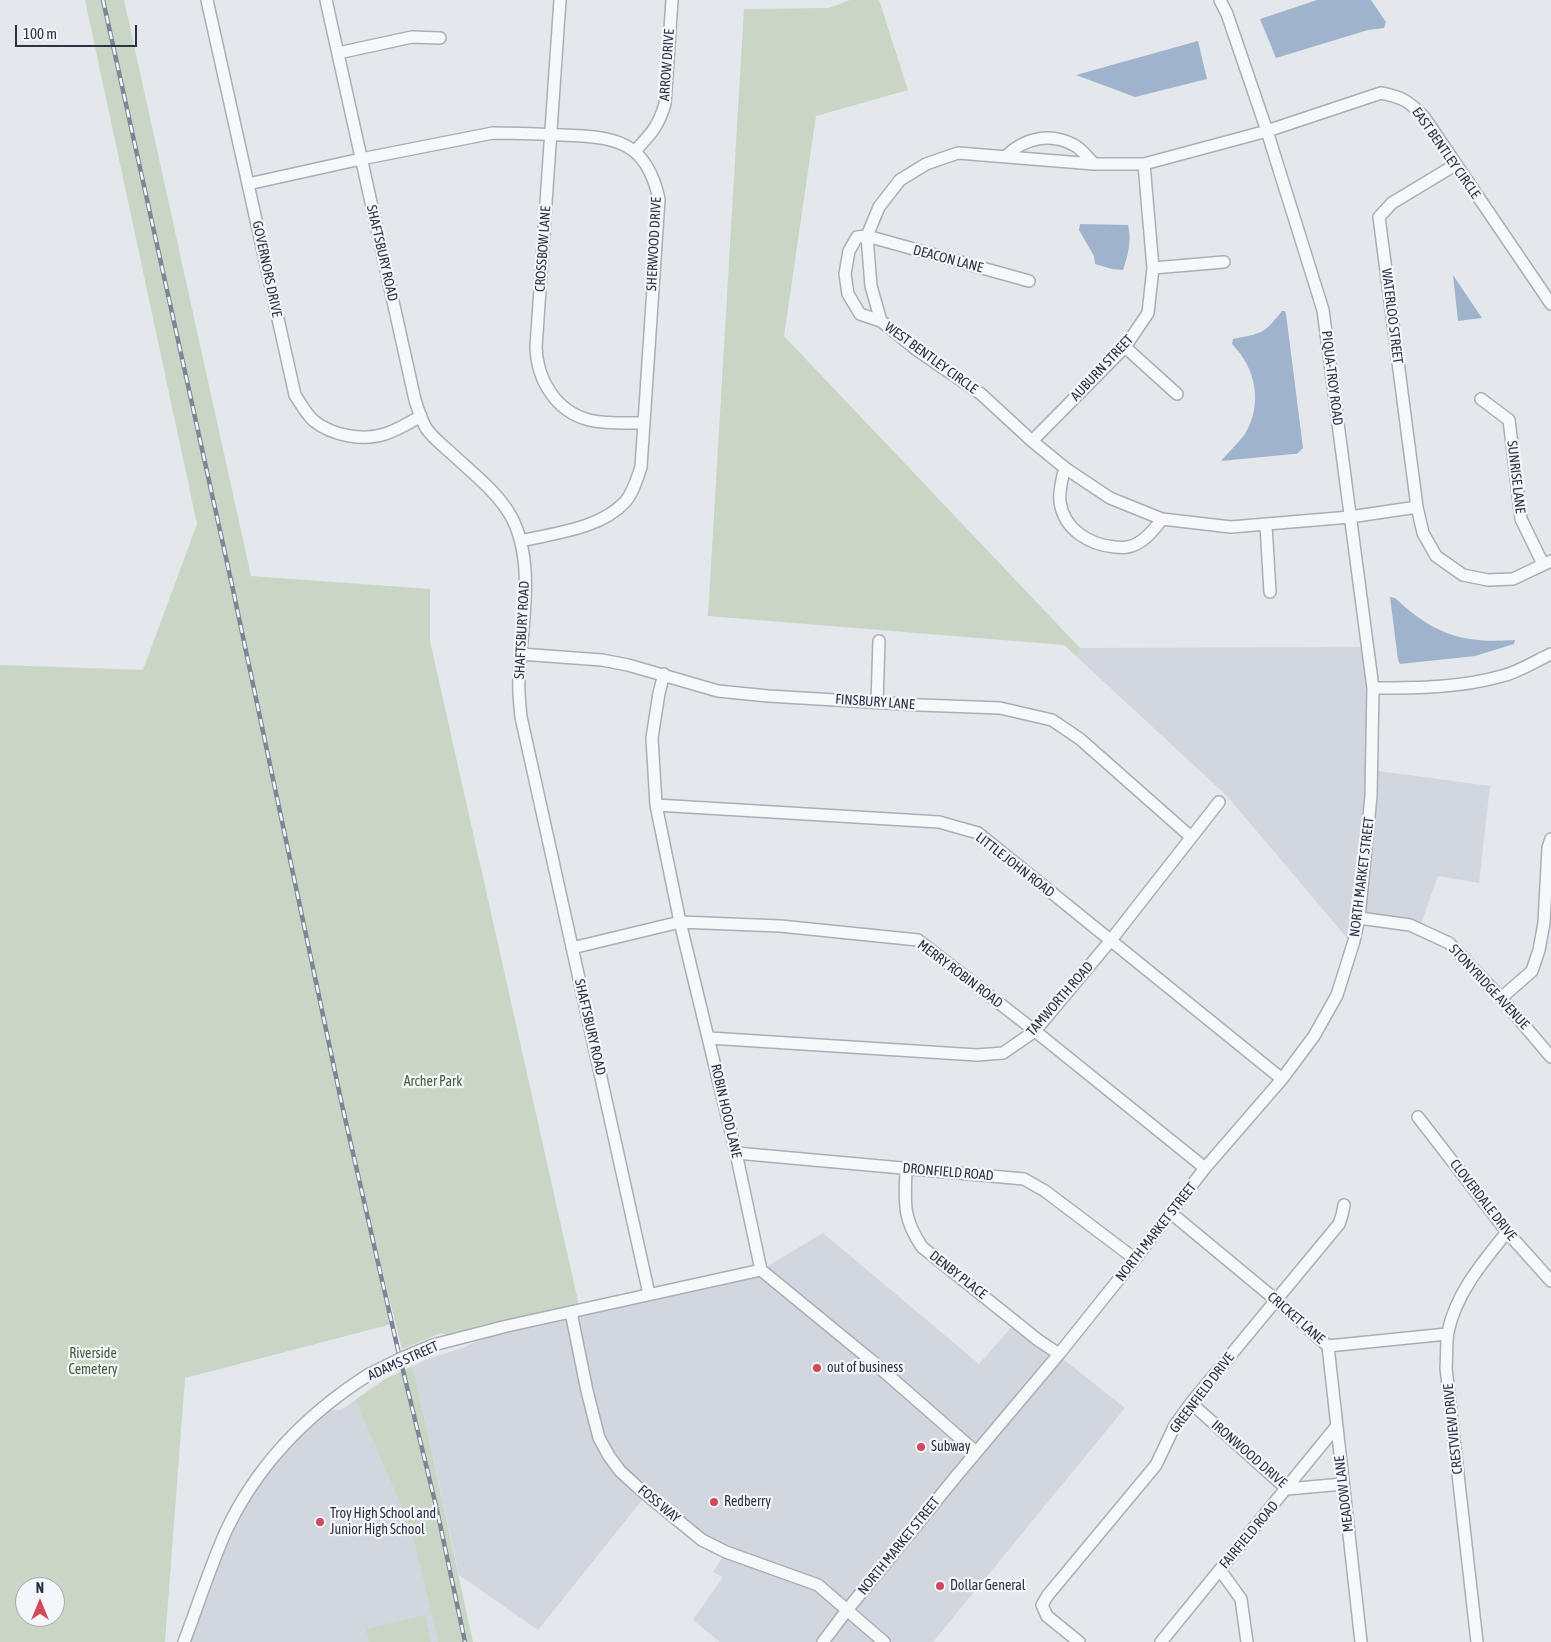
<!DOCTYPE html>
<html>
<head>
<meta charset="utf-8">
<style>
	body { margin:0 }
	#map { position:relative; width:1551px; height:1642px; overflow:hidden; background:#e4e7ec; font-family:"Asap Condensed",sans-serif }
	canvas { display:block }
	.north { position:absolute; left:15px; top:1577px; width:50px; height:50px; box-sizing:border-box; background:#f4f6f9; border:1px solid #a4a8b1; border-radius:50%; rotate:0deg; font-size:14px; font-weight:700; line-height:20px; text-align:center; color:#2b3445 }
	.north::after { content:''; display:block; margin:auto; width:18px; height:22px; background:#d1495b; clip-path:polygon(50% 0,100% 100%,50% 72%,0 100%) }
	.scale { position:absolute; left:15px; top:25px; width:122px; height:22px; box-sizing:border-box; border:2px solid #2b3445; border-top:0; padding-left:6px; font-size:15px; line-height:18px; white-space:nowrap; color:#2b3445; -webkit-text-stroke:4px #f4f6f9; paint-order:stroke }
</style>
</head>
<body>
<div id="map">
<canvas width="1551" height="1642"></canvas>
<div class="north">N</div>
<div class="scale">100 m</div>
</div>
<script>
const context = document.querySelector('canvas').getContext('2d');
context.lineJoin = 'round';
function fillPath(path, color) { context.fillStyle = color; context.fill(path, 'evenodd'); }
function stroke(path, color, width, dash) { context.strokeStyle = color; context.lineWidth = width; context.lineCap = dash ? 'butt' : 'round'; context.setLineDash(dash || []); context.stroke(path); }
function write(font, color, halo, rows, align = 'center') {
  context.font = font + ' "Asap Condensed",sans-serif'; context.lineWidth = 4.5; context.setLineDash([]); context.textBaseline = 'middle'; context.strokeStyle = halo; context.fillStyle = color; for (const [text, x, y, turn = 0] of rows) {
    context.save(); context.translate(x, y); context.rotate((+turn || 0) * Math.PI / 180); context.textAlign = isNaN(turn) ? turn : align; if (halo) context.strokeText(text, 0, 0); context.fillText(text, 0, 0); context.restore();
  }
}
fillPath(new Path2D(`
	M 1367,647 L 1371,770 L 1490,786 L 1479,883 L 1438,876 L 1419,929 L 1360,918 L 1353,945 L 1227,796 L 1077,657 L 1080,648 Z
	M 823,1233 L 979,1364 L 1016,1322 L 1125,1408 L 933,1642 L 720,1642 L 693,1620 L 723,1577 L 713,1572 L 726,1552 L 646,1495 L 538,1630 L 459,1575 L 413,1366 L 428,1359 L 465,1347 L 507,1326 L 761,1270 Z
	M 355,1400 L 411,1529 L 438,1642 L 184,1642 L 244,1497 L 321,1409 L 341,1410 Z`), '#d2d6de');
fillPath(new Path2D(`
	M 85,0 L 124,0 L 251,576 L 430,589 L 430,641 L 580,1310 L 457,1338 L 441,1333 L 402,1349 L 350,1141 L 392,1324 L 185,1378 L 165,1642 L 0,1642 L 0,665 L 143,670 L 197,524 ZM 25,1587 L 55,1587 L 55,1617 L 25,1617 Z
	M 850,0 L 879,0 L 908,90 L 816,116 L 784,336 L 1080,648 L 1077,657 L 1064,645 L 708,616 L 744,9 L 829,8 Z
	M 413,1366 L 473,1642 L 438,1642 L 411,1529 L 355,1400 L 385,1379 Z
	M 425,1615 L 431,1642 L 369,1642 L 366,1629 Z`), '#c9d6c5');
fillPath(new Path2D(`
	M 1317,0 L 1371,0 L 1386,22 L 1384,28 L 1368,30 L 1276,58 L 1260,19 Z
	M 1198,41 L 1207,79 L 1135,97 L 1076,75 Z
	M 1080,224 L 1128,225 C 1132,239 1128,256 1123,270 L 1112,269 L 1095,264 L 1094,256 L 1079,230 Z
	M 1453,275 L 1482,318 L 1458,321 Z
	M 1282,311 L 1285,311 L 1286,314 L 1303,448 L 1297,454 L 1293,454 L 1221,461 C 1229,452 1238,443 1245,434 C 1263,404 1256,368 1232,344 L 1233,339 C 1262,333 1263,335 1282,311 Z
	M 1390,597 L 1395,598 C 1433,634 1463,644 1515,640 L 1514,644 L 1475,656 L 1400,664 L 1398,660 Z`), '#9fb4cc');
const minor = new Path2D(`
	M 207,0 L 295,395 C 301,404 306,414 314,421 C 333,436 363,441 385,434 C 398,430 409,423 421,416
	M 326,0 L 415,400 C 418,409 421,419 426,428 C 432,437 442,445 450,452 C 471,472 498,492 512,518 C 536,565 521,628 519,679 C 518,692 520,705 521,717 L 649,1294
	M 560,0 L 536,347 C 537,379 555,411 589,420 C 606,424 625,423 643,423
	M 338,53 L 412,37 L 440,38
	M 635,151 C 651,134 658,127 665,104 L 672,0
	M 1006,156 C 1025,138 1050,132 1074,145 C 1082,149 1088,158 1094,164
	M 248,184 L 361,159 L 493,133 C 516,133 539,134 562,135 C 615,137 646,140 659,199 L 641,467 C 637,479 633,493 625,502 C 600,529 554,533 521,541
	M 1153,268 L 1224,262
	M 1551,304 L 1424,117 C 1409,101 1402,97 1381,93 L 1267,131 L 1144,164 L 1094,164 L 958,153 L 926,164 L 900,180 L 879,207 L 867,236 L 871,286 L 881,321 L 917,350 L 981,394 L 1032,441 L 1065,468 L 1110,498 L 1162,519 L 1231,527 L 1350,517 L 1417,507 L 1423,533 L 1436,556 L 1463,575 L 1488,580 L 1513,579 L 1551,561
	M 881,321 L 860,314 L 848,294 L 845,274 L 849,251 L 857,237 L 867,236 L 1029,281
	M 1125,347 L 1177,394
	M 1481,399 L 1509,420 L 1521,519 L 1543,564
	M 1032,441 L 1125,347 L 1148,313 L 1153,268 L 1144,164
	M 1065,468 C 1062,478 1059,491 1060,502 C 1064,530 1090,545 1115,547 C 1119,547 1124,548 1127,547 C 1142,545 1154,530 1162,519
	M 1417,507 L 1379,217 L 1392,203 L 1455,165
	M 1266,525 L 1270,592
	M 520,654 L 602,660 L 628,665 L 718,691 L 768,696 L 920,705 L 1000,708 L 1052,720 L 1080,739 L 1191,837
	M 664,674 L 659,693 L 652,738 L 656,805 L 680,922 L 736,1153 L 761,1270 L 872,1361 L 976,1452
	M 1373,688 C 1416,688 1460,688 1502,676 C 1519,672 1535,661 1551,654
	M 877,702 L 879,641
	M 656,805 L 939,822 L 978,833 L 1282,1079
	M 1359,918 L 1410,925 L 1449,943 L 1501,998 L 1551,1057
	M 572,948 L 680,922 L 780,926 L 918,940 L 1035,1031 L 1205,1168
	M 1501,998 L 1532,971 L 1539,950 L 1544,923 L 1548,848 L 1551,839
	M 709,1038 L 977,1055 L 1003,1053 L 1035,1031 L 1111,940 L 1219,802
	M 1418,1117 L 1507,1232 L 1551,1281
	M 736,1153 L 1024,1179 L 1045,1191 L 1135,1259
	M 906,1169 C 905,1203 902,1217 922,1247 L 1038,1340 L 1059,1354
	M 1171,1213 L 1276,1300 L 1328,1346 L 1447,1334
	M 571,1312 L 587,1391 L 599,1438 L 609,1456 L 620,1471 L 642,1491 L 702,1540 L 726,1552 L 818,1585 L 884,1642
	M 433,1345 L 507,1326 L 761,1270
	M 1328,1346 L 1361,1642
	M 1191,1403 L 1287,1489 L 1343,1484
	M 1220,1570 L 1241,1599 L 1247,1642
	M 184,1642 C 198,1605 210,1567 226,1531 C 257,1465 307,1414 368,1375
	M 823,1642 L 847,1610 L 958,1474 L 1059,1354 L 1135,1259 L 1205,1168 L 1282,1079 L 1314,1036 L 1327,1013 L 1337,995 L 1354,941 L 1359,918 L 1371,796 L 1373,688 L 1323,310 L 1267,131 L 1227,14 L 1220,0
	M 1079,1642 L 1047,1616 L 1042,1605 L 1048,1595 L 1156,1465 L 1175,1425 L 1191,1403 L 1339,1224 L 1342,1215 L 1344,1205
	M 1161,1642 L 1336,1427
	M 1477,1642 L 1446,1368 C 1447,1356 1446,1343 1448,1332 C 1456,1293 1483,1262 1507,1232`);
stroke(minor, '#a9aeb7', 14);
stroke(minor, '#f7f8fa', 11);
const rail = new Path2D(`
	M 103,0 L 232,585 L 342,1105 L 398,1350 L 437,1510 L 465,1642`);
stroke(rail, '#7d8696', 4.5);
stroke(rail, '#f4f6f9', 2.5, [8]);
const minorBridge = new Path2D(`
	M 368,1375 L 402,1358 L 433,1345`);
stroke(minorBridge, '#a9aeb7', 14, []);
stroke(minorBridge, '#f7f8fa', 11);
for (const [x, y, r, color] of [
	[817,1368,5,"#d1495b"],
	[921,1447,5,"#d1495b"],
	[714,1502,5,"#d1495b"],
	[320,1522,5,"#d1495b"],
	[940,1586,5,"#d1495b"]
]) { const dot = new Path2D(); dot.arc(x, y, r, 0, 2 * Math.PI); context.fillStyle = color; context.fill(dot); stroke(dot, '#f4f6f9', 2); }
write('14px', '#2b3445', '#f4f6f9', [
	["ARROW DRIVE",667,65,-86],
	["EAST BENTLEY CIRCLE",1446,153,55],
	["SHERWOOD DRIVE",654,244,-87],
	["CROSSBOW LANE",543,249,-86],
	["SHAFTSBURY ROAD",382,253,77],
	["DEACON LANE",948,259,15],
	["GOVERNORS DRIVE",267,269,78],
	["WATERLOO STREET",1392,316,83],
	["WEST BENTLEY CIRCLE",931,358,36],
	["AUBURN STREET",1102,368,-47],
	["PIQUA-TROY ROAD",1332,378,83],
	["SUNRISE LANE",1516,477,83],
	["SHAFTSBURY ROAD",522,630,-87],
	["FINSBURY LANE",875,702,4],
	["LITTLE JOHN ROAD",1015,865,38],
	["NORTH MARKET STREET",1362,877,-83],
	["MERRY ROBIN ROAD",960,974,37],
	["STONYRIDGE AVENUE",1489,987,47],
	["TAMWORTH ROAD",1060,999,-49],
	["SHAFTSBURY ROAD",590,1027,77],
	["ROBIN HOOD LANE",726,1111,77],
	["DRONFIELD ROAD",948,1172,5],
	["CLOVERDALE DRIVE",1483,1200,52],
	["NORTH MARKET STREET",1156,1232,-52],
	["DENBY PLACE",958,1275,38],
	["CRICKET LANE",1296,1318,41],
	["ADAMS STREET",403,1361,-24],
	["GREENFIELD DRIVE",1202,1393,-53],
	["CRESTVIEW DRIVE",1453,1429,-96],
	["IRONWOOD DRIVE",1249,1454,41],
	["MEADOW LANE",1344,1494,-97],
	["FOSS WAY",659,1504,40],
	["FAIRFIELD ROAD",1249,1535,-50],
	["NORTH MARKET STREET",899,1546,-51]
]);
write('14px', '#3f6138', '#f4f6f9', [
	["Archer Park",433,1082],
	["Riverside",93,1354],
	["Cemetery",93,1370]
]);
write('14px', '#2b3445', '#f4f6f9', [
	["out of business",827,1368],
	["Subway",931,1447],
	["Redberry",724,1502],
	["Troy High School and",330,1514],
	["Junior High School",330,1530],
	["Dollar General",950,1586]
], 'left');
</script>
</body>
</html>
